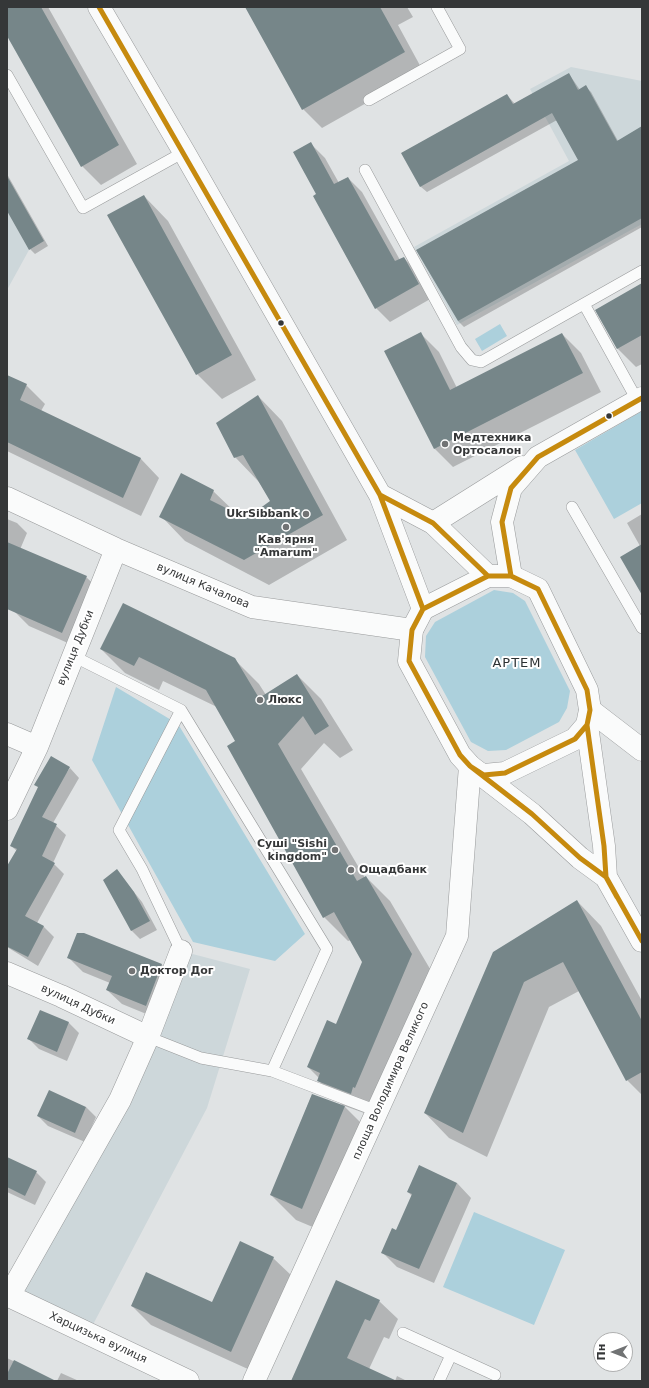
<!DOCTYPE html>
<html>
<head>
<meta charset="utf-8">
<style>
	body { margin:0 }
	#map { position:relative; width:649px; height:1388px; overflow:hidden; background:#e0e3e4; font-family:"DejaVu Sans",sans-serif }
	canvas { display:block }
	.frame { position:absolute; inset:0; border:8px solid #353738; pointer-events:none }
	.north { position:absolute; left:593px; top:1332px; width:40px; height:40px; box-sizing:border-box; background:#fff; border:1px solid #aeafaf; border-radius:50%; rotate:270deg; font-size:11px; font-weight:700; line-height:16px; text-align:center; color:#353738 }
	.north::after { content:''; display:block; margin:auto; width:14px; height:18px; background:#717374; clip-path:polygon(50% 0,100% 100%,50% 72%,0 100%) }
</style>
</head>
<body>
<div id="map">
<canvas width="649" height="1388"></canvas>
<div class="frame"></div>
<div class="north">Пн</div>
</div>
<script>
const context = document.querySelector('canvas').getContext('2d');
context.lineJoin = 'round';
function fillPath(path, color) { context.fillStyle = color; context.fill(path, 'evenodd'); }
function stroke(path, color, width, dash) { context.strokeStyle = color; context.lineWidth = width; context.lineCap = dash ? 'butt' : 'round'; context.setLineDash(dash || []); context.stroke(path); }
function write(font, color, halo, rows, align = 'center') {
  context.font = font + ' "DejaVu Sans",sans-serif'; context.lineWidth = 4; context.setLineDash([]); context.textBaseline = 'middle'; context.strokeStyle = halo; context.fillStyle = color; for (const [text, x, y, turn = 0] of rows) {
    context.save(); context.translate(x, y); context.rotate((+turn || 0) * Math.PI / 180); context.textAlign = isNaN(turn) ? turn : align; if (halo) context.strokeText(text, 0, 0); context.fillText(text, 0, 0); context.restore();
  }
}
fillPath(new Path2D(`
	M 571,67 L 642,81 L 642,224 L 457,325 L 414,247 L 569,161 L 530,89 Z
	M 7,211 L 29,250 L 7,290 Z
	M 181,951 L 250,969 L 207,1108 L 88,1334 L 9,1296 L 120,1100 Z`), '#cdd7da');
fillPath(new Path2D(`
	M 500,324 L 507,336 L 482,351 L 475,339 Z
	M 642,411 L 642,503 L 614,519 L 575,450 Z
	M 494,590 L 513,593 L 525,601 L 570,691 L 567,708 L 559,722 L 506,750 L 488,751 L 471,742 L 425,657 L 426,636 L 435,622 Z
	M 116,687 L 178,724 L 305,934 L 275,961 L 193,942 L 92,760 Z
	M 474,1212 L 565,1250 L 534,1325 L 443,1287 Z`), '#acd0dc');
fillPath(new Path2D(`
	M 7,7 L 48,7 L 137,164 L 101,185 L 82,166 L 7,34 Z
	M 246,7 L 407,7 L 413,17 L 398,25 L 423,71 L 322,128 L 303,109 Z
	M 569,74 L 580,90 L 586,87 L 591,92 L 618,141 L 642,128 L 642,227 L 464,327 L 458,321 L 580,160 L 557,120 L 427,192 L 421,187 L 402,153 L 507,95 L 515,104 Z
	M 311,144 L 325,158 L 339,183 L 348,178 L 362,192 L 400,260 L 404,258 L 418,272 L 432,298 L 390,322 L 376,308 Z
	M 7,174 L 48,246 L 35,254 L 30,249 L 7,209 Z
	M 144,196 L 168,221 L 256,380 L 222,399 L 197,374 Z
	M 642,284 L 642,364 L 636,367 L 618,349 L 597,310 Z
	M 420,333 L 439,352 L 457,388 L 562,334 L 581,353 L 601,392 L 453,467 L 435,449 L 385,351 Z
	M 7,376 L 26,385 L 45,404 L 41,411 L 141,459 L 159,478 L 141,516 L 7,451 Z
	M 258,396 L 282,421 L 347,540 L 269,585 L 185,541 L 161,516 L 213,491 L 237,514 L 246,519 L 265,519 L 271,501 L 259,482 L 235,457 Z
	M 642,514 L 642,593 L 640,546 L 627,523 Z
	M 7,519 L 17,523 L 27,533 L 13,566 L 7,563 Z
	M 86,577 L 101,591 L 77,647 L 29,626 L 15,612 Z
	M 101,649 L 234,659 L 259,684 L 266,695 L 297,675 L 321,699 L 353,750 L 340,758 L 324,743 L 301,769 L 365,878 L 366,877 L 390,901 L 436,979 L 375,1117 L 342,1105 L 318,1080 L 319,1078 L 308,1067 L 337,1025 L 364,962 L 351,940 L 348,941 L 324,917 L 236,742 L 217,707 L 163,681 L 159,690 L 125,673 Z
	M 70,768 L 79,778 L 53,823 L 66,835 L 53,863 L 64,874 L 37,923 L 44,927 L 54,937 L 38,966 L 7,947 L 7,868 L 17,851 L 11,846 Z
	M 117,871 L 142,902 L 157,930 L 140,939 L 132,931 L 104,880 Z
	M 577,901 L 601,926 L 642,1001 L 642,1095 L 627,1080 L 579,991 L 549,1007 L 487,1157 L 449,1138 L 425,1113 Z
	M 84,934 L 162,965 L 177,980 L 161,1020 L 122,1004 L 107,990 L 110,983 L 83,972 L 68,957 Z
	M 40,1011 L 69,1023 L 79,1033 L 67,1061 L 39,1049 L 29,1039 Z
	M 312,1095 L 345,1107 L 370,1132 L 327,1233 L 296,1220 L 271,1195 Z
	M 86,1107 L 96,1117 L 85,1142 L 48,1126 L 38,1116 Z
	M 7,1158 L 36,1172 L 46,1182 L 35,1205 L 7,1192 Z
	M 457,1183 L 471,1198 L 434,1283 L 397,1267 L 382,1252 L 397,1231 L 412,1196 L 408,1192 Z
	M 273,1258 L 292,1276 L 250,1370 L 151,1325 L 132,1306 L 213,1303 Z
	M 379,1301 L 398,1319 L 389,1339 L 384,1337 L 369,1369 L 394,1381 L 292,1381 Z
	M 7,1358 L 54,1381 L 7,1381 Z
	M 61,1373 L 79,1381 L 57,1381 Z
	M 397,1376 L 407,1381 L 395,1381 Z`), '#0003');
fillPath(new Path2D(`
	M 7,7 L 41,7 L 119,145 L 81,167 L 7,36 Z
	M 245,7 L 380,7 L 405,52 L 302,110 Z
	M 569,73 L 578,90 L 586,85 L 617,141 L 642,126 L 642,218 L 458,321 L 416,250 L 578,160 L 552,113 L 420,187 L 401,153 L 507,94 L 513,104 Z
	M 311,142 L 334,184 L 348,177 L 395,261 L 404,257 L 419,284 L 375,309 L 313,196 L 316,194 L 293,152 Z
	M 7,176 L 44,241 L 29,250 L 7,211 Z
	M 144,195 L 232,355 L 196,375 L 107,215 Z
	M 642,283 L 642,335 L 617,349 L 595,310 Z
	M 421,332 L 450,390 L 562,333 L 583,373 L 434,449 L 384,351 Z
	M 7,375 L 27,384 L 20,400 L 141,458 L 123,498 L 7,442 Z
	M 258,395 L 323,515 L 244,560 L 159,517 L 181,473 L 214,490 L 210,500 L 246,518 L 254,512 L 263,517 L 259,509 L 270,501 L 243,455 L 234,458 L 216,423 Z
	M 7,542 L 87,576 L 62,633 L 7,609 Z
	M 642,544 L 642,595 L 620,557 Z
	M 123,603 L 235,658 L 259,698 L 297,674 L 329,726 L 315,735 L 303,716 L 278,744 L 357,881 L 366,876 L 412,954 L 355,1088 L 353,1087 L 351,1094 L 317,1081 L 320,1073 L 307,1067 L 327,1020 L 336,1024 L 362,962 L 334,912 L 323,918 L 227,746 L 235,741 L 206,690 L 139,657 L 134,666 L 100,649 Z
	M 51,756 L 70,767 L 42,817 L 57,824 L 42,856 L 55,863 L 25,916 L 44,926 L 28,957 L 8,947 L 7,949 L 7,866 L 17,849 L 10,846 L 38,787 L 34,785 Z
	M 117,869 L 134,892 L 150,921 L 131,931 L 103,880 Z
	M 577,900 L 642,1021 L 642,1072 L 626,1081 L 563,962 L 524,982 L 463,1133 L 424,1113 L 493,952 Z
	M 77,933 L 84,933 L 162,964 L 146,1006 L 106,990 L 112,976 L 67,958 Z
	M 40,1010 L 69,1022 L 57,1052 L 27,1039 Z
	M 49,1090 L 86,1107 L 75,1133 L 37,1116 Z
	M 312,1094 L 345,1106 L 302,1209 L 270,1195 Z
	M 7,1157 L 37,1171 L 25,1196 L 7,1187 Z
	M 419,1165 L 457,1183 L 419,1269 L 381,1253 L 392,1228 L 396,1230 L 412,1194 L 407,1192 Z
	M 240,1241 L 274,1257 L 231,1352 L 131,1306 L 146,1272 L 212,1302 Z
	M 336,1280 L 380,1300 L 370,1321 L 365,1319 L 347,1358 L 397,1381 L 291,1381 Z
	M 14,1360 L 56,1381 L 7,1381 L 7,1374 Z`), '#768689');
const service = new Path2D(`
	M 7,75 L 83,208 L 184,152
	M 369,100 L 460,49 L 437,7
	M 365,170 L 461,347 L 472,360 L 481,362 L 642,271
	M 584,304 L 637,400
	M 572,507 L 642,628
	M 73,656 L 181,710 L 119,830 L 142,869 L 181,951
	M 181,710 L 327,949 L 272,1071
	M 148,1037 L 201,1058 L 272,1071 L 377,1111
	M 403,1333 L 495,1375
	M 439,1381 L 451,1355`);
const minor = new Path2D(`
	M 7,498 L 116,549 L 252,607 L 412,630
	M 590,710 L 642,750
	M 7,734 L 37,747
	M 7,809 L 37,747 L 116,549
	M 7,973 L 61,996 L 148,1037
	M 7,1295 L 188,1381
	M 9,1296 L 120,1100 L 148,1037 L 181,951
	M 254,1381 L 457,936 L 470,766`);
const secondary = new Path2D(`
	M 433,523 L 522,467
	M 511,576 L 502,522 L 511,488 L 538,457 L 642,398`);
const primary = new Path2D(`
	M 99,7 L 184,152 L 380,495 L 423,609
	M 380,495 L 433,523 L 488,576
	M 587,725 L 604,846 L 606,877
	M 484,775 L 505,773 L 575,739 L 587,725 L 590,710 L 587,690 L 538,589 L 511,576 L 488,576 L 423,609 L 412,630 L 409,661 L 460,755 L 470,766 L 532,814 L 580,858 L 606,877 L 642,941`);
stroke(service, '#989a9b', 12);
stroke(minor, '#989a9b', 23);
stroke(secondary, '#989a9b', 23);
stroke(primary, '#989a9b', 23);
stroke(service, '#fafbfb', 11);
stroke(minor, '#fafbfb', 22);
stroke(secondary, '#fafbfb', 22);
stroke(primary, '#fafbfb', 22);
stroke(new Path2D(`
	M 99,7 L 380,495 L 423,609
	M 380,495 L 433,523 L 488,576
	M 488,576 L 511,576 L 538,589 L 587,690 L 590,710 L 587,725 L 575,739 L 505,773 L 484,775 L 470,766 L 460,755 L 409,661 L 412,630 L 423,609 Z
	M 511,576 L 502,522 L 511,488 L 538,457 L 642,398
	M 587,725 L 604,846 L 606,877 L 617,897
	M 470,766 L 532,814 L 580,858 L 606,877 L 642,941`), '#c68a0e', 5);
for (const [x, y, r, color] of [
	[281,323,3.5,"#353738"],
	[609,416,3.5,"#353738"],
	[445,444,4,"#717374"],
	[306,514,4,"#717374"],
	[286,527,4,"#717374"],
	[260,700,4,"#717374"],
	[335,850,4,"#717374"],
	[351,870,4,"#717374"],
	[132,971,4,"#717374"]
]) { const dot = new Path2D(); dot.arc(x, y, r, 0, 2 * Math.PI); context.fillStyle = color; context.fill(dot); stroke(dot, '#fff', 1.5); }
write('bold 11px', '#353738', '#fff', [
	["Медтехника",453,438],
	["Ортосалон",453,451],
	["UkrSibbank",298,514,"right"],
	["Кав'ярня",286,540,"center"],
	["\"Amarum\"",286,553,"center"],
	["Люкс",268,700],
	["Суші \"Sishi",327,844,"right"],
	["kingdom\"",327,857,"right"],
	["Ощадбанк",359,870],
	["Доктор Дог",140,971]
], 'left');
write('11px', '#353738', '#fff', [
	["вулиця Качалова",203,586,23],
	["вулиця Дубки",76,648,-68],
	["вулиця Дубки",78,1005,25],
	["площа Володимира Великого",391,1081,-66],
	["Харцизька вулиця",98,1338,25]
]);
context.letterSpacing = '1px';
write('13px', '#2c3133', '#fff', [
	["АРТЕМ",517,664]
]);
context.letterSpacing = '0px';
</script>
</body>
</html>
